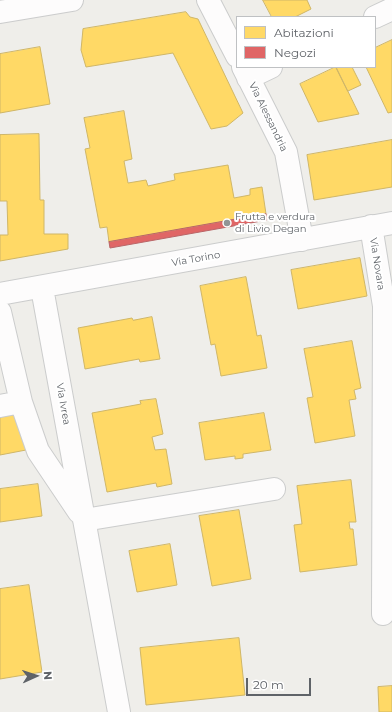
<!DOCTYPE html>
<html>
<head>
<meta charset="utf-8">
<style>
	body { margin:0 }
	#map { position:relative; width:392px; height:712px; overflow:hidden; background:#efeeea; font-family:Montserrat,sans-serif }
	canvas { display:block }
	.legend { position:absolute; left:236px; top:16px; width:140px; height:52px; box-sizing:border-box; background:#fff; border:1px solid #bfc1c3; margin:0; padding:5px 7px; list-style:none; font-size:12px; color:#5f6368 }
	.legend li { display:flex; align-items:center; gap:8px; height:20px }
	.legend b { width:20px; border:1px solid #bfc1c3 }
	.north { position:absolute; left:16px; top:656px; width:40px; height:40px; -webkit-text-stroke:3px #fff; paint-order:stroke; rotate:87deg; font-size:11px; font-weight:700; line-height:16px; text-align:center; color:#5f6368 }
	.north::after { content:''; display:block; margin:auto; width:14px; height:18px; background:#5f6368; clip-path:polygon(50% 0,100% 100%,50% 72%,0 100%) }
	.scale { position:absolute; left:246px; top:678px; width:65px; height:18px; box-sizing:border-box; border:2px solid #5f6368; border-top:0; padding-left:5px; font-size:12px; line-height:14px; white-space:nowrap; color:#5f6368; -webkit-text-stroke:3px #fff; paint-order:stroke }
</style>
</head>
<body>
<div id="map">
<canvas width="392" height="712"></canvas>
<ul class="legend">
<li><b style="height:11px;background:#ffd966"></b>Abitazioni</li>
<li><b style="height:11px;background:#e06666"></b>Negozi</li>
</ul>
<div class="north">N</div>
<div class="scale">20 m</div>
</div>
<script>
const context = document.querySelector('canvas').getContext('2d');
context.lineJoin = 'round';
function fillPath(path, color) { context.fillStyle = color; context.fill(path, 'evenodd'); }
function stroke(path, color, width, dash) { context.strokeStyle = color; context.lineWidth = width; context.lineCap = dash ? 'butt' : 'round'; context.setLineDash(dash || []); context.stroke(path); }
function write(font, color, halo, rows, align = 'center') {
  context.font = font + ' Montserrat,sans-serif'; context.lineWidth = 4; context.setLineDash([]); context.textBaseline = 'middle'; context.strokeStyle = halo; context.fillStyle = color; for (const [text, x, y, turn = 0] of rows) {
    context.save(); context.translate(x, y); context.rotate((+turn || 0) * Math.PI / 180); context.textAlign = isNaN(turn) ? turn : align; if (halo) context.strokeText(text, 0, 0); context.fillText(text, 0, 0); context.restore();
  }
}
const homes = new Path2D(`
	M 263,0 L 307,0 L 311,9 L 295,17 L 272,17 Z
	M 186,12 L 190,17 L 198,19 L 243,113 L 227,126 L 211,129 L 173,53 L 86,67 L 81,50 L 83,29 Z
	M 392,40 L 392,112 L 388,113 L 366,67 L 375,67 L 375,48 Z
	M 40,47 L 50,104 L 0,113 L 0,54 Z
	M 336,67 L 352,67 L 361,85 L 348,91 Z
	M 336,67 L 359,114 L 318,122 L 300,84 Z
	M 124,111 L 132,159 L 124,161 L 128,183 L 146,180 L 148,186 L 175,180 L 174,174 L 228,165 L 234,198 L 250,195 L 250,189 L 262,187 L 266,214 L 109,242 L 107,227 L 100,228 L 85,149 L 90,148 L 84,118 Z
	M 39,134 L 40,200 L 44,200 L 44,234 L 68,234 L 68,249 L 0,261 L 0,235 L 8,235 L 7,201 L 0,201 L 0,135 Z
	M 392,140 L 392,187 L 314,200 L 307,155 Z
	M 360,258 L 367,296 L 298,309 L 291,270 Z
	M 246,277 L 257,336 L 261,335 L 267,368 L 221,376 L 215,344 L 211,345 L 200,286 Z
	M 152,317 L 160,359 L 140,362 L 139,359 L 85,369 L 78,328 L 132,318 L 133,320 Z
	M 352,341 L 361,388 L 354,390 L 356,399 L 349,400 L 355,436 L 315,443 L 307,398 L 313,397 L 304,349 Z
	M 156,399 L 163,434 L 152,437 L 155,450 L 166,449 L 172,484 L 157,487 L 156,483 L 107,492 L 92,413 L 141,404 L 140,401 Z
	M 264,413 L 271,450 L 243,454 L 243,458 L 235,459 L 235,456 L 205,460 L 199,423 Z
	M 19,414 L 26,450 L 0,455 L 0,417 Z
	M 351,480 L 356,522 L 349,522 L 350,529 L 353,529 L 357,565 L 300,572 L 294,525 L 302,524 L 297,486 Z
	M 38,484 L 42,516 L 0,522 L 0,489 Z
	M 239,510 L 251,579 L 212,586 L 199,516 Z
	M 170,544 L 177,585 L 137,592 L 129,551 Z
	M 29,585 L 42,672 L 0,679 L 0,589 Z
	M 239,638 L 245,695 L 146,705 L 140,648 Z
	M 392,686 L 392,712 L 379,712 L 378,687 Z`);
fillPath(homes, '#ffd966');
stroke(homes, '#cfb667', 1);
const shops = new Path2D(`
	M 266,214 L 267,220 L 110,248 L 109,242 Z`);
fillPath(shops, '#e06666');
stroke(shops, '#b96567', 1);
const street = new Path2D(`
	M 208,0 L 237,56
	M 0,12 L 72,0
	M 375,17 L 392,9
	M 243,67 L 286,152 L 302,240
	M 248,78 L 271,67
	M 371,226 L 384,306 L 383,614
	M 42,288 L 119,712
	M 0,294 L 392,223
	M 0,312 L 21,402 L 38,451 L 79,512
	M 0,406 L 21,402
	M 84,520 L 274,489`);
stroke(street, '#cbcccc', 24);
stroke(street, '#fdfcfc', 22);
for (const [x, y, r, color] of [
	[227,223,4,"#919496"]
]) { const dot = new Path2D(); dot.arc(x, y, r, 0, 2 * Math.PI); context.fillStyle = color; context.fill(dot); stroke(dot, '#fff', 1.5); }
write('10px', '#5f6368', '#fff', [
	["Via Alessandria",268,117,64],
	["Via Torino",196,259,-10],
	["Via Novara",377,264,81],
	["Via Ivrea",63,404,80]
]);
write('10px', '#5f6368', '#fff', [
	["Frutta e verdura",235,217],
	["di Livio Degan",235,229]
], 'left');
</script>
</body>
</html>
